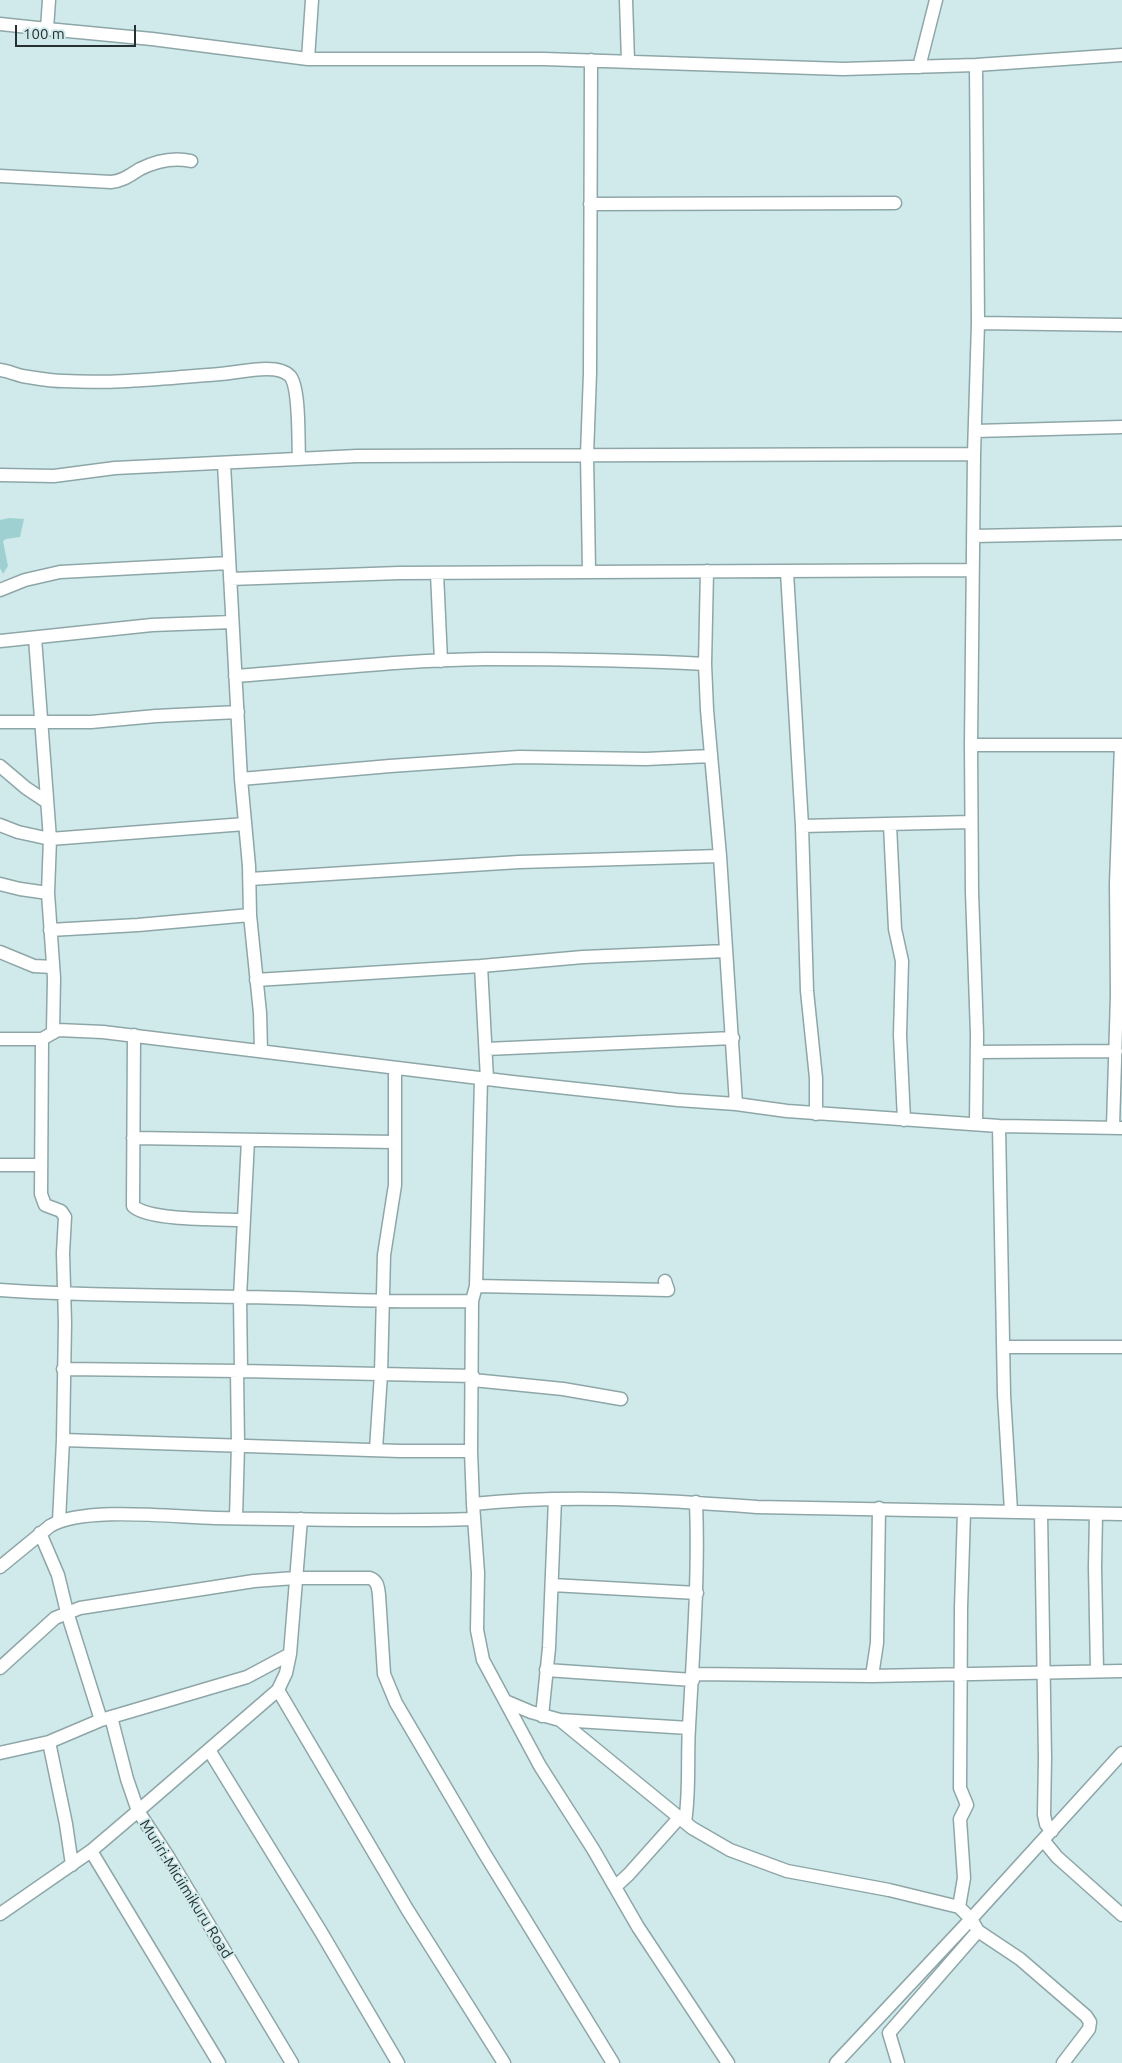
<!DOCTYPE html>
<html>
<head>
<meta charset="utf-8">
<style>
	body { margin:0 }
	#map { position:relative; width:1122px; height:2063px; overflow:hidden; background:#d0eaeb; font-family:Ubuntu,sans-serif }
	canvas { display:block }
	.scale { position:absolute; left:15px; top:25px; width:121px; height:22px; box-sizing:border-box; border:2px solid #263031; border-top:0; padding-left:6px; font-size:15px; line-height:18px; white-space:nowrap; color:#263031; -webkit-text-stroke:4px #d0eaeb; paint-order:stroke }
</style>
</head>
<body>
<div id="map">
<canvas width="1122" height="2063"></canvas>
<div class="scale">100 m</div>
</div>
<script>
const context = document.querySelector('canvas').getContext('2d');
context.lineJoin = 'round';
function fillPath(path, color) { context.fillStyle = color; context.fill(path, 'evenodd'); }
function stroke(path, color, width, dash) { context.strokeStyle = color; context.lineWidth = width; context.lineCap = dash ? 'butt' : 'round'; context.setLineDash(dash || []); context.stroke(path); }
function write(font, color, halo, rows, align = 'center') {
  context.font = font + ' Ubuntu,sans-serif'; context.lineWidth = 4; context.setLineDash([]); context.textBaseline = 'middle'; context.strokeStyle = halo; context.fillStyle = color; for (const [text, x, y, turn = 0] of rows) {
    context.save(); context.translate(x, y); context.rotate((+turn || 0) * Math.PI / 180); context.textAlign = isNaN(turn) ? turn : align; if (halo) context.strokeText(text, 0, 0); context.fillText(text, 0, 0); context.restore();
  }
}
fillPath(new Path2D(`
	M 9,518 L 24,519 L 20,537 L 6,539 L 3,541 L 8,566 L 3,574 L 0,568 L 0,520 Z`), '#9fd0d1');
const minor = new Path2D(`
	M 626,0 L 628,61
	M 0,24 L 47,29 L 49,0
	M 47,29 L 152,39 L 308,59 L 544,59 L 843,69 L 976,65 L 1122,55
	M 308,59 L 312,0
	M 976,65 L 978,323 L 974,454 L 971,745 L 972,892 L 977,1034 L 976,1123
	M 919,67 L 936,0
	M 0,176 L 111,182 C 123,181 130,175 140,169 C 156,161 173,157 191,161
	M 590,204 L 895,203
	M 978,323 L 1122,325
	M 0,370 C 8,371 14,374 22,376 C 35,378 50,381 64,381 C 115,384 168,378 220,374 C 238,373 277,362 290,376 C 300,387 298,441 299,458
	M 975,431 L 1122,427
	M 224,464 L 241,779 L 249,866 L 250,915 L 260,1013 L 261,1051
	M 0,475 L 54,476 L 115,468 L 357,456 L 974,454
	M 973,536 L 1122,533
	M 589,571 L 587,455 L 590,373 L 591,60
	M 707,571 L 705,664 L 707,710 L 720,856 L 736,1104
	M 787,572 L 802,826 L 807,991 L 816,1078 L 816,1114
	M 437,573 L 441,661
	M 230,579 L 399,573 L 972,570
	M 0,590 L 25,580 L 60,572 L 229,563
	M 35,638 L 50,839 L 48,893 L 54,978 L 53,1031
	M 0,641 L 152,625 L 232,622
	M 235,676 C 318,670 402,660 485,659 C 558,659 632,660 705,664
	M 0,722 L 91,722 L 156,716 L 238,712
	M 971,745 L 1122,745
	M 0,766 L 26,788 L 47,802
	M 241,779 L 390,766 L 519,757 L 646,759 L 711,756
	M 0,825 L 18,832 L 50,839 L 245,824
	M 890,825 L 895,929 L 902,961 L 900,1035 L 904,1120
	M 802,826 L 971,822
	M 250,879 L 519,862 L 720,856
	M 0,884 L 20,889 L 48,893
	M 50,930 L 138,925 L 250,915
	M 0,952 L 34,966 L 53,967
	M 481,966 L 487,1079
	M 256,980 L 481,966 L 583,957 L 726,951
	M 134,1035 L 133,1206 C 149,1221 220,1219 243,1220
	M 0,1039 L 42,1039 L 58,1030 L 103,1032 L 512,1082 L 678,1100 L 736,1104 L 787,1111 L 999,1126 L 1122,1128
	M 42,1039 L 41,1194 L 45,1205 L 61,1211 L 65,1217 L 63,1253 L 65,1323 L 63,1440 L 59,1521
	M 486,1049 L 733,1038
	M 977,1052 L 1116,1051
	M 481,1078 L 476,1286 L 472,1301 L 471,1451 L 473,1504 L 478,1573 L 477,1630 L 483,1660 L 540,1766 L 593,1849 L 638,1927 L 728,2063
	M 999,1126 L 1004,1395 L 1011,1511
	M 1113,1127 L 1117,995 L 1116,884 L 1121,745
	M 133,1138 L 395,1142
	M 0,1165 L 41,1165
	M 476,1286 L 668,1290 L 665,1281
	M 0,1290 C 81,1296 161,1295 242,1297 C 319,1298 395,1303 472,1301
	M 1004,1347 L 1122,1347
	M 63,1369 L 241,1371 L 473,1376
	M 241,1371 L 240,1297 L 248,1140
	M 473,1380 L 563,1389 L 621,1399
	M 63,1440 L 400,1451 L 471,1451
	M 376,1449 L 381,1374 L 384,1255 L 395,1185 L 395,1068
	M 473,1504 C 567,1494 663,1500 757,1507 L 1122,1514
	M 964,1512 L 961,1608 L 960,1788 L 967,1805 L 960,1819 L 964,1878 L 959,1907 L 971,1919 L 978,1931 L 1020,1959 L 1086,2016 L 1090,2022 L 1089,2029 L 1063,2063
	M 1041,1513 L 1045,1758 L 1044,1815 L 1046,1824 L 1052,1831
	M 1096,1514 L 1095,1567 L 1097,1671
	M 236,1518 L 238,1445 L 237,1371
	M 40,1533 L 58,1575 L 67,1612 L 101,1720
	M 0,1567 L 50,1526 C 84,1506 173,1517 215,1518 C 301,1519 387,1522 473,1519
	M 552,1585 L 697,1593
	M 0,1668 L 55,1618 L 80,1608 L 254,1581 L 295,1578 L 370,1578 C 378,1581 378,1588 379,1595 L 384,1674 L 396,1703 L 483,1851 L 613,2063
	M 546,1670 L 693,1680
	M 693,1674 L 872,1676 L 1122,1671
	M 872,1676 L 877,1643 L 879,1508
	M 278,1690 L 407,1909 L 504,2063
	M 505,1701 L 531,1712 L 560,1720 L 689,1728
	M 542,1716 L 549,1648 L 555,1499
	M 111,1717 L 127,1779 L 138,1811 L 278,1690 L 286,1673 L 290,1654 L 301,1519
	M 560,1720 L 692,1828 L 730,1850 L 787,1871 L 889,1890 L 959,1907
	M 49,1742 L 66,1824 L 72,1865
	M 209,1750 L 321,1932 L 398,2063
	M 0,1753 L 49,1742 L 101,1720 L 247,1677 L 290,1654
	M 685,1822 C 690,1791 687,1758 689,1727 C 693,1652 699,1577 696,1502
	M 1043,1840 L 1057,1857 L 1122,1915
	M 91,1851 L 219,2063
	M 615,1887 L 629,1874 L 679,1818
	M 0,1914 L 91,1851 L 138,1811 L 169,1858 L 292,2063
	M 836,2063 L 971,1919 L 1122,1753
	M 898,2063 L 889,2033 L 978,1931`);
stroke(minor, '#8ea6a7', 15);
stroke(minor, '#fff', 12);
write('15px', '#263031', '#d0eaeb', [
	["Muriri-Miciimikuru Road",186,1889,58]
]);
</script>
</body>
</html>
